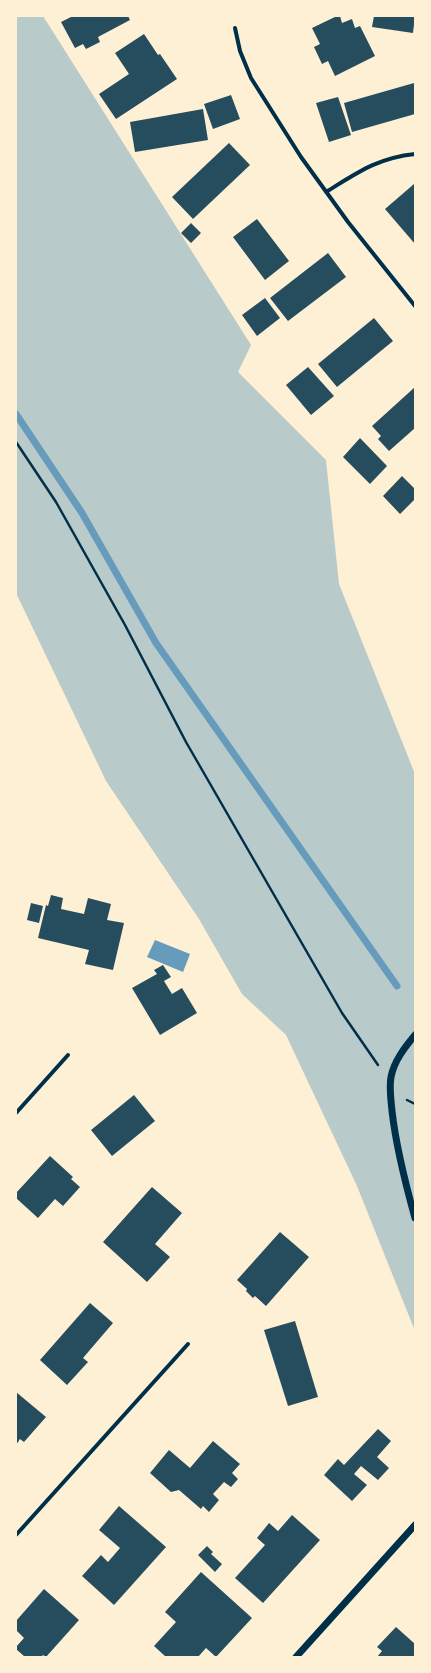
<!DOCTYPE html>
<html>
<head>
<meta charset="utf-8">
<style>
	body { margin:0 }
	#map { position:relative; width:431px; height:1673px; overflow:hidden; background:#fdf0d5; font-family:"Archivo Narrow",sans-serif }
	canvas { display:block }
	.frame { position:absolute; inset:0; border:17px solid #fdf0d5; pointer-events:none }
</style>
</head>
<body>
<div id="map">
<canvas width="431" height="1673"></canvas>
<div class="frame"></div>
</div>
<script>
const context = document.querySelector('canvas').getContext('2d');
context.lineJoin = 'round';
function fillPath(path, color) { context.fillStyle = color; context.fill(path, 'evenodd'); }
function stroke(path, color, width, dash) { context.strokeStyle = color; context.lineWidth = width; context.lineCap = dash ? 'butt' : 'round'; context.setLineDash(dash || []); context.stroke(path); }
fillPath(new Path2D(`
	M 16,16 L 43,16 L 251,345 L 238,372 L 326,460 L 339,584 L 415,774 L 415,1331 L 357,1186 L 286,1035 L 242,994 L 199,919 L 106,781 L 16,593 Z`), '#b9caca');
fillPath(new Path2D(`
	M 155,940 L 190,954 L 183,972 L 147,957 Z`), '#669bbc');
stroke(new Path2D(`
	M 16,414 L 82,513 L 156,643 L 397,986`), '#669bbc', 7);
fillPath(new Path2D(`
	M 73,16 L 128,16 L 130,20 L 98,37 L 100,42 L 86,49 L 83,44 L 75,48 L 61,22 Z
	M 337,16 L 340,16 L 342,23 L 352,19 L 355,28 L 360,26 L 375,56 L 335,76 L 328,61 L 322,64 L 314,47 L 320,44 L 312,28 Z
	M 374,16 L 415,16 L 413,33 L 372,27 Z
	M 144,34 L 158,55 L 160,54 L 177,79 L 116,119 L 99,94 L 129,74 L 115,53 Z
	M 414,83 L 415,88 L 415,114 L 352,132 L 344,103 Z
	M 231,95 L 240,119 L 213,129 L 204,104 Z
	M 338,97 L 351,135 L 329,142 L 316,103 Z
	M 203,109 L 208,140 L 135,152 L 130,122 Z
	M 229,143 L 250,165 L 193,219 L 172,197 Z
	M 414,184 L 415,185 L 415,244 L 385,209 Z
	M 257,219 L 289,261 L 265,280 L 233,237 Z
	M 191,223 L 201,233 L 191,243 L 181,233 Z
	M 328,253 L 346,277 L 288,321 L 270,298 Z
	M 265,298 L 280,318 L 257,336 L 242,315 Z
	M 374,318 L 393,341 L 337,387 L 318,364 Z
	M 308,367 L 334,396 L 311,415 L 286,385 Z
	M 415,387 L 415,428 L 389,451 L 378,439 L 381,436 L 372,426 Z
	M 360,438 L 387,466 L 370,484 L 343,457 Z
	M 402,476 L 415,489 L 415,499 L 400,514 L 383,496 Z
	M 51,895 L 63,898 L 61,909 L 84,914 L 88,898 L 111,904 L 107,920 L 124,923 L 113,970 L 85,964 L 89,950 L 38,938 L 46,905 L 48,906 Z
	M 31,903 L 43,906 L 39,923 L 27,920 Z
	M 163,965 L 171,977 L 164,981 L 172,994 L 182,988 L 197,1013 L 160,1035 L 132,988 L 157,974 L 154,970 Z
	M 134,1095 L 155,1121 L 112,1156 L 91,1130 Z
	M 50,1156 L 73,1177 L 71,1179 L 80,1187 L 63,1206 L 55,1199 L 38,1218 L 16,1198 L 16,1193 Z
	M 152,1187 L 182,1213 L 155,1244 L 170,1257 L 147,1282 L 103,1242 Z
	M 280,1232 L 309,1257 L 266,1306 L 255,1296 L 253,1298 L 246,1291 L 247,1289 L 237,1280 Z
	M 90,1303 L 113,1323 L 83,1358 L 88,1362 L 67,1385 L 40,1360 Z
	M 295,1321 L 318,1397 L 288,1406 L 264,1330 Z
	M 16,1392 L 46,1417 L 24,1442 L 20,1439 L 16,1445 Z
	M 378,1429 L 391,1441 L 377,1457 L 389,1468 L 378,1480 L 361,1466 L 354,1474 L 367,1485 L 352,1501 L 324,1475 L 338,1459 L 344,1465 Z
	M 213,1441 L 240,1464 L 232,1473 L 238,1479 L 231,1487 L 224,1482 L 213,1494 L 219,1500 L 209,1512 L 203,1506 L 201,1509 L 179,1490 L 171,1492 L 150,1473 L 169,1450 L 190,1468 Z
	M 119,1506 L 166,1547 L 114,1605 L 82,1576 L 101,1555 L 108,1562 L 120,1548 L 99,1530 Z
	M 292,1515 L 320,1540 L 263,1603 L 235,1578 L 265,1545 L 257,1538 L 269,1523 L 278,1531 Z
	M 207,1546 L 213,1552 L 211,1554 L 222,1564 L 215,1572 L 198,1555 Z
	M 201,1572 L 252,1618 L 216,1657 L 206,1648 L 198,1657 L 166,1657 L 154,1646 L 176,1622 L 165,1612 Z
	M 44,1589 L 79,1620 L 46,1657 L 43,1655 L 41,1657 L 25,1657 L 16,1649 L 16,1647 L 24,1638 L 16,1630 L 16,1621 Z
	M 396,1627 L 415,1644 L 415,1657 L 377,1657 L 382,1651 L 377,1647 Z`), '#264d5e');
stroke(new Path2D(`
	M 16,442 L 56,502 L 125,625 L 186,742 L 342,1013 L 378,1065
	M 407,1100 L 415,1104`), '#003049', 2.5);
stroke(new Path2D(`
	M 235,28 L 240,51 L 251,78 L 301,157 L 348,222 L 415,306
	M 326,192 C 357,173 377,158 415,154
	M 16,1113 L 68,1055
	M 16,1535 L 188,1344`), '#003049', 4);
stroke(new Path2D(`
	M 415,1035 C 405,1047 394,1061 391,1077 C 389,1088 391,1100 392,1111 C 396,1147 405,1182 415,1218
	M 296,1657 L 415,1525`), '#003049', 7);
</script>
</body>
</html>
